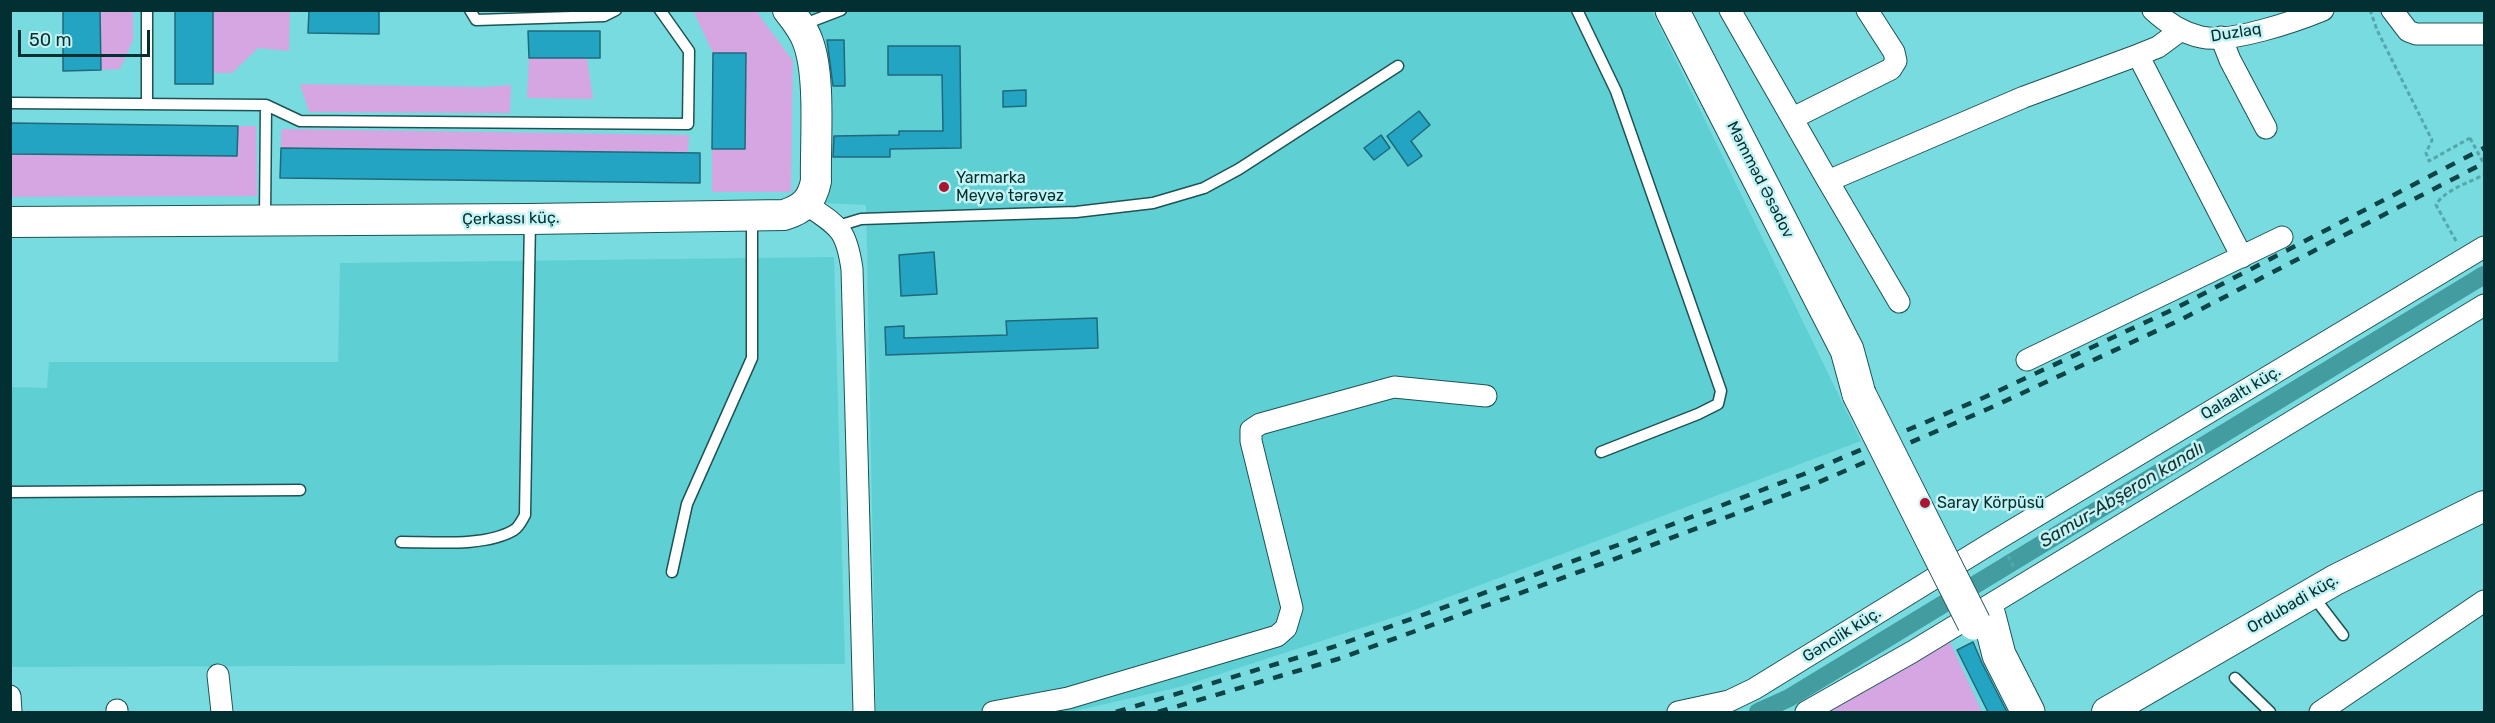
<!DOCTYPE html>
<html>
<head>
<meta charset="utf-8">
<style>
	body { margin:0 }
	#map { position:relative; width:2495px; height:723px; overflow:hidden; background:#78dbdf; font-family:Rubik,sans-serif }
	canvas { display:block }
	.frame { position:absolute; inset:0; border:12px solid #023032; pointer-events:none }
	.scale { position:absolute; left:18px; top:30px; width:132px; height:27px; box-sizing:border-box; border:3px solid #023032; border-top:0; padding-left:8px; font-size:18px; line-height:21px; white-space:nowrap; color:#023032; -webkit-text-stroke:4px #c5f3f4; paint-order:stroke }
</style>
</head>
<body>
<div id="map">
<canvas width="2495" height="723"></canvas>
<div class="frame"></div>
<div class="scale">50 m</div>
</div>
<script>
const context = document.querySelector('canvas').getContext('2d');
context.lineJoin = 'round';
function fillPath(path, color) { context.fillStyle = color; context.fill(path, 'evenodd'); }
function stroke(path, color, width, dash) { context.strokeStyle = color; context.lineWidth = width; context.lineCap = dash ? 'butt' : 'round'; context.setLineDash(dash || []); context.stroke(path); }
function write(font, color, halo, rows, align = 'center') {
  context.font = font + ' Rubik,sans-serif'; context.lineWidth = 5; context.setLineDash([]); context.textBaseline = 'middle'; context.strokeStyle = halo; context.fillStyle = color; for (const [text, x, y, turn = 0] of rows) {
    context.save(); context.translate(x, y); context.rotate((+turn || 0) * Math.PI / 180); context.textAlign = isNaN(turn) ? turn : align; if (halo) context.strokeText(text, 0, 0); context.fillText(text, 0, 0); context.restore();
  }
}
fillPath(new Path2D(`
	M 797,11 L 1652,11 L 1861,441 L 1401,615 L 1180,687 L 1070,712 L 876,712 L 866,205 L 823,203 Z
	M 834,257 L 845,664 L 11,667 L 11,387 L 47,388 L 49,362 L 338,362 L 340,263 Z`), '#5ed0d4');
fillPath(new Path2D(`
	M 697,10 L 756,11 L 793,61 L 791,192 L 712,192 L 712,149 L 745,149 L 746,53 L 713,53 L 694,13 Z
	M 100,11 L 133,11 L 133,40 L 120,69 L 101,70 Z
	M 213,11 L 290,11 L 289,51 L 258,48 L 232,73 L 213,73 Z
	M 529,58 L 587,58 L 593,99 L 527,98 Z
	M 300,84 L 485,87 L 511,85 L 510,113 L 309,112 Z
	M 238,126 L 256,126 L 257,196 L 11,197 L 10,153 L 237,152 Z
	M 281,129 L 689,135 L 688,152 L 281,148 Z
	M 1949,640 L 1982,712 L 1818,712 Z`), '#d5a6e2');
stroke(new Path2D(`
	M 1758,712 L 1789,698 L 2484,275`), '#439da0', 18);
const building = new Path2D(`
	M 63,10 L 100,10 L 101,70 L 63,71 Z
	M 175,10 L 213,10 L 213,84 L 175,84 Z
	M 309,10 L 379,10 L 379,34 L 308,33 Z
	M 528,31 L 600,31 L 600,58 L 529,58 Z
	M 827,40 L 844,40 L 845,86 L 833,86 Z
	M 888,46 L 960,46 L 961,148 L 890,149 L 890,157 L 833,157 L 834,136 L 899,135 L 899,131 L 943,131 L 942,75 L 888,75 Z
	M 713,53 L 746,53 L 745,149 L 712,149 Z
	M 1026,90 L 1026,106 L 1003,107 L 1003,91 Z
	M 1419,111 L 1430,125 L 1411,141 L 1422,156 L 1408,166 L 1387,136 Z
	M 10,123 L 238,126 L 237,156 L 10,154 Z
	M 1381,135 L 1390,148 L 1374,160 L 1364,148 Z
	M 281,148 L 700,153 L 700,183 L 280,178 Z
	M 934,252 L 937,294 L 901,296 L 899,255 Z
	M 1097,318 L 1098,348 L 886,355 L 885,327 L 904,326 L 904,338 L 1007,335 L 1006,321 Z
	M 1973,642 L 1982,663 L 2007,712 L 1988,712 L 1957,650 Z`);
fillPath(building, '#22a4c2');
stroke(building, '#21687b', 1.5);
const lane = new Path2D(`
	M 147,10 L 147,103
	M 470,10 L 476,20 L 604,16 L 616,10
	M 1577,10 L 1616,91 L 1721,391 L 1718,404 L 1698,414 L 1601,452
	M 802,25 L 841,10
	M 10,103 L 266,105 L 300,121 L 688,124 L 689,51 L 660,10
	M 265,219 L 266,105
	M 838,226 L 861,219 L 1076,212 L 1153,203 L 1204,188 L 1239,169 L 1398,66
	M 10,492 L 300,490
	M 401,542 C 434,542 486,547 514,530 C 519,527 522,520 525,515 L 530,219
	M 672,572 L 687,504 L 752,358 L 752,217
	M 2313,596 L 2343,635
	M 2235,678 L 2270,712`);
const street = new Path2D(`
	M 1730,10 L 1828,181 L 2024,97 L 2138,55 L 2158,47 L 2181,30
	M 2153,10 C 2167,23 2182,33 2201,37 C 2230,44 2296,21 2323,10
	M 2392,10 L 2408,31 L 2416,34 L 2484,34
	M 2221,37 L 2230,60 L 2266,128
	M 2138,55 L 2242,257
	M 1793,118 L 1891,69 L 1896,61 L 1894,52 L 1867,10
	M 1828,181 L 1899,302
	M 806,204 C 839,227 846,228 852,269 L 864,712
	M 2027,360 L 2282,237
	M 218,675 L 222,712
	M 10,696 L 11,712
	M 117,710 L 117,712
	M 993,712 L 1068,698 L 1277,636 L 1286,628 L 1292,608 L 1251,441 L 1251,430 L 1260,424 L 1394,387 L 1486,396
	M 1678,712 L 1729,701 L 1754,689 L 1998,539 L 2484,247
	M 1806,712 L 1912,652 L 2484,305
	M 2320,712 L 2484,601`);
const secondary = new Path2D(`
	M 10,222 L 530,219 L 784,215 C 803,209 812,201 816,181 C 815,142 821,77 808,42 C 804,30 796,20 788,10
	M 2107,712 L 2335,580 L 2484,506`);
const primary = new Path2D(`
	M 1672,10 L 1847,350 L 1859,394
	M 1989,616 L 1999,655 L 2028,712`);
stroke(lane, '#1d5355', 13);
stroke(street, '#1d5355', 23);
stroke(secondary, '#1d5355', 32);
stroke(primary, '#1d5355', 35);
stroke(new Path2D(`
	M 2370,10 L 2377,30 L 2432,140 L 2426,153 L 2429,161 L 2470,138
	M 2456,241 L 2436,205 C 2444,190 2470,182 2484,175
	M 2008,556 L 2015,569`), '#54a7aa', 3, [4.5, 3]);
stroke(lane, '#fff', 10);
stroke(street, '#fff', 21);
stroke(secondary, '#fff', 30);
stroke(primary, '#fff', 33);
stroke(new Path2D(`
	M 1116,712 L 1333,647 L 1618,545 L 1804,474 L 1985,397 L 2174,309 L 2484,148
	M 1158,712 L 1338,659 L 1623,556 L 1810,486 L 1990,408 L 2180,320 L 2484,163`), '#0f4345', 4.5, [10, 10]);
const primaryBridge = new Path2D(`
	M 1859,394 L 1974,623`);
stroke(primaryBridge, '#1d5355', 35, []);
stroke(new Path2D(`
	M 2470,138 L 2484,164`), '#54a7aa', 3, [4.5, 3]);
stroke(primaryBridge, '#fff', 33);
for (const [x, y, r, color] of [
	[944,187,6,"#ab1532"],
	[1925,503,6,"#ab1532"]
]) { const dot = new Path2D(); dot.arc(x, y, r, 0, 2 * Math.PI); context.fillStyle = color; context.fill(dot); stroke(dot, '#c5f3f4', 2); }
write('16px', '#023032', '#c5f3f4', [
	["Duzlaq",2236,33,-9],
	["Məmməd Əsədov",1760,180,63],
	["Çerkassı küç.",511,219,-1],
	["Qalaaltı küç.",2241,393,-31],
	["Ordubadi küç.",2293,604,-30],
	["Gənclik küç.",1842,635,-32]
]);
write('16px', '#023032', '#c5f3f4', [
	["Yarmarka",956,178],
	["Meyvә tәrәvәz",956,196],
	["Saray Körpüsü",1937,503]
], 'left');
write('italic 18px', '#133031', '#c5f3f4', [
	["Samur-Abşeron kanalı",2122,495,-31]
]);
</script>
</body>
</html>
